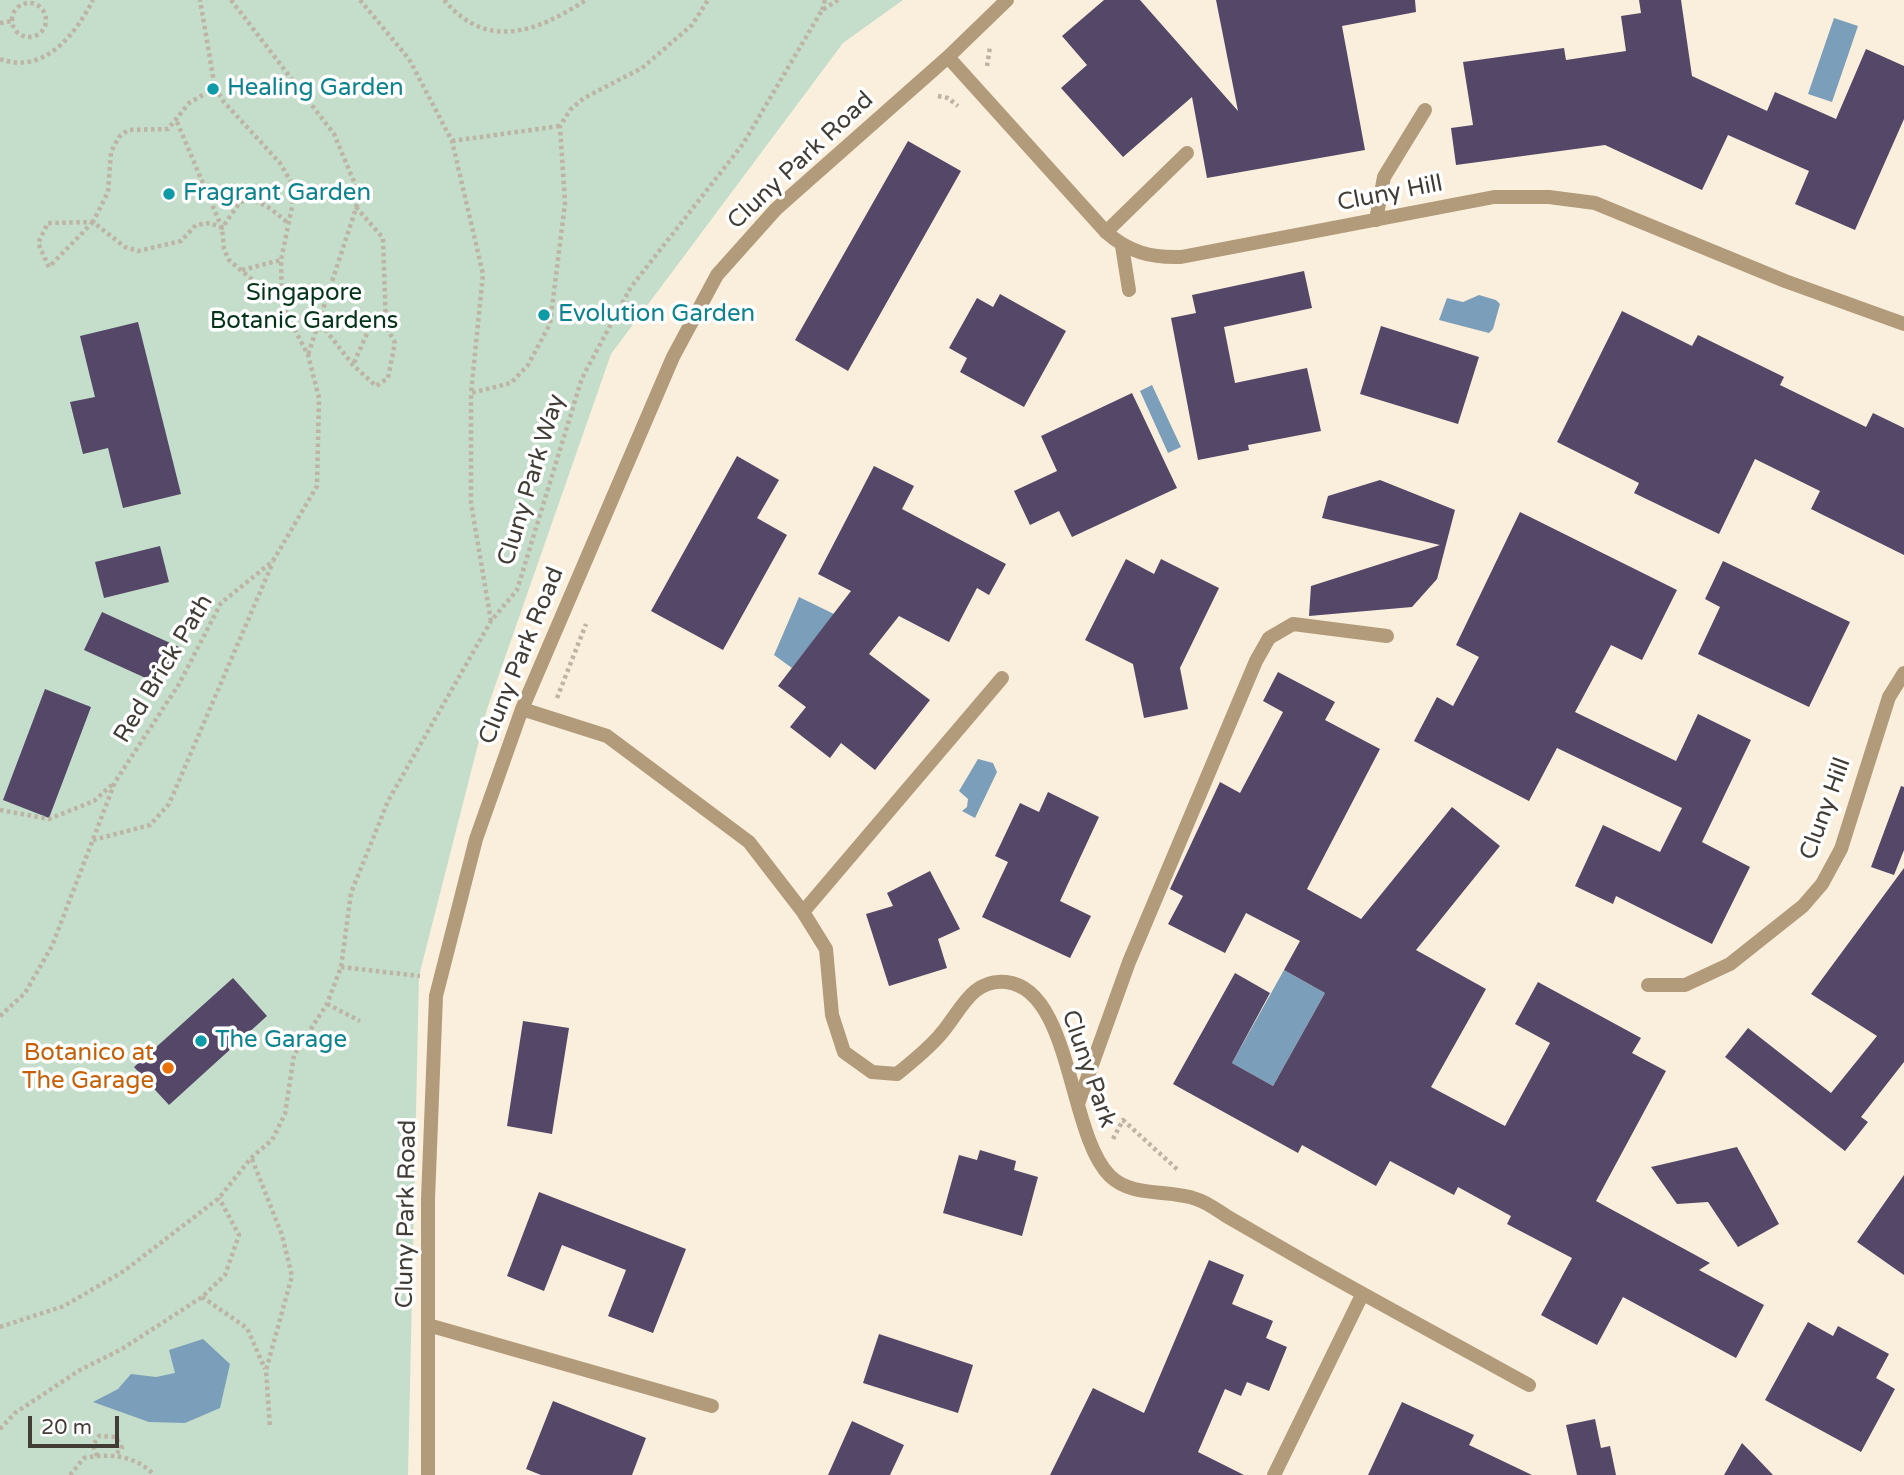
<!DOCTYPE html>
<html>
<head>
<meta charset="utf-8">
<style>
	body { margin:0 }
	#map { position:relative; width:1904px; height:1475px; overflow:hidden; background:#faefdc; font-family:"Varela Round",sans-serif }
	canvas { display:block }
	.scale { position:absolute; left:28px; top:1416px; width:91px; height:32px; box-sizing:border-box; border:4px solid #413c35; border-top:0; padding-left:9px; font-size:21px; line-height:24px; white-space:nowrap; color:#413c35; -webkit-text-stroke:5px #fff; paint-order:stroke }
</style>
</head>
<body>
<div id="map">
<canvas width="1904" height="1475"></canvas>
<div class="scale">20 m</div>
</div>
<script>
const context = document.querySelector('canvas').getContext('2d');
context.lineJoin = 'round';
function fillPath(path, color) { context.fillStyle = color; context.fill(path, 'evenodd'); }
function stroke(path, color, width, dash) { context.strokeStyle = color; context.lineWidth = width; context.lineCap = dash ? 'butt' : 'round'; context.setLineDash(dash || []); context.stroke(path); }
function write(font, color, halo, rows, align = 'center') {
  context.font = font + ' "Varela Round",sans-serif'; context.lineWidth = 7; context.setLineDash([]); context.textBaseline = 'middle'; context.strokeStyle = halo; context.fillStyle = color; for (const [text, x, y, turn = 0] of rows) {
    context.save(); context.translate(x, y); context.rotate((+turn || 0) * Math.PI / 180); context.textAlign = isNaN(turn) ? turn : align; if (halo) context.strokeText(text, 0, 0); context.fillText(text, 0, 0); context.restore();
  }
}
fillPath(new Path2D(`
	M 0,0 L 903,0 L 843,43 L 611,354 L 487,709 L 419,976 L 408,1475 L 0,1475 Z`), '#c4decb');
fillPath(new Path2D(`
	M 1834,18 L 1858,26 L 1832,102 L 1808,94 Z
	M 1479,295 L 1496,300 L 1500,304 L 1493,329 L 1489,333 L 1439,320 L 1447,298 L 1463,302 Z
	M 1152,385 L 1181,447 L 1168,453 L 1140,391 Z
	M 799,597 L 834,614 L 792,668 L 774,655 Z
	M 978,759 L 993,763 L 997,772 L 975,818 L 962,811 L 967,807 L 968,799 L 959,791 Z
	M 1284,970 L 1325,993 L 1273,1086 L 1232,1063 Z
	M 203,1339 L 230,1364 L 220,1408 L 185,1423 L 149,1422 L 93,1402 L 118,1389 L 131,1374 L 156,1377 L 175,1373 L 169,1350 Z`), '#7b9eba');
fillPath(new Path2D(`
	M 1104,0 L 1140,0 L 1238,111 L 1216,0 L 1415,0 L 1416,12 L 1342,26 L 1365,150 L 1207,178 L 1192,97 L 1123,157 L 1061,88 L 1087,65 L 1062,36 Z
	M 1639,0 L 1681,0 L 1692,76 L 1767,111 L 1775,92 L 1836,119 L 1866,49 L 1904,66 L 1904,119 L 1855,230 L 1795,204 L 1809,171 L 1728,135 L 1702,190 L 1605,145 L 1456,165 L 1451,128 L 1473,125 L 1463,62 L 1564,48 L 1566,60 L 1626,51 L 1621,16 L 1641,13 Z
	M 908,141 L 961,171 L 848,371 L 795,340 Z
	M 1304,271 L 1312,308 L 1224,327 L 1235,383 L 1307,368 L 1321,431 L 1248,445 L 1249,450 L 1198,460 L 1171,318 L 1196,313 L 1192,295 Z
	M 1000,294 L 1066,331 L 1024,407 L 960,372 L 967,358 L 949,348 L 977,298 L 993,307 Z
	M 1622,311 L 1692,346 L 1698,335 L 1784,377 L 1780,385 L 1866,427 L 1873,413 L 1904,428 L 1904,555 L 1811,509 L 1820,491 L 1755,459 L 1719,534 L 1634,493 L 1639,483 L 1557,442 Z
	M 138,322 L 181,494 L 123,508 L 108,448 L 83,454 L 70,402 L 95,397 L 80,336 Z
	M 1381,326 L 1479,357 L 1458,424 L 1360,394 Z
	M 1132,393 L 1177,488 L 1072,537 L 1059,511 L 1030,525 L 1014,491 L 1057,471 L 1041,436 Z
	M 737,456 L 779,480 L 757,518 L 787,535 L 723,650 L 651,611 Z
	M 874,466 L 914,486 L 902,509 L 1006,564 L 989,595 L 977,588 L 949,642 L 899,616 L 869,654 L 930,700 L 875,770 L 841,743 L 830,758 L 790,727 L 806,707 L 778,686 L 851,591 L 818,574 Z
	M 1380,480 L 1455,510 L 1437,579 L 1412,607 L 1309,616 L 1311,586 L 1440,545 L 1322,518 L 1328,496 Z
	M 1520,512 L 1677,590 L 1642,660 L 1611,645 L 1575,712 L 1676,761 L 1698,714 L 1751,740 L 1702,842 L 1750,867 L 1712,944 L 1616,896 L 1613,904 L 1575,886 L 1603,825 L 1660,852 L 1682,808 L 1557,748 L 1529,801 L 1414,741 L 1437,697 L 1453,706 L 1479,657 L 1456,645 Z
	M 160,546 L 169,582 L 104,598 L 95,562 Z
	M 1126,559 L 1154,574 L 1161,559 L 1219,588 L 1180,668 L 1188,709 L 1144,718 L 1133,664 L 1085,640 Z
	M 1723,561 L 1850,622 L 1809,707 L 1698,654 L 1720,607 L 1705,599 Z
	M 102,612 L 179,647 L 161,685 L 84,650 Z
	M 1278,672 L 1335,702 L 1325,720 L 1380,749 L 1307,889 L 1361,919 L 1452,807 L 1500,846 L 1416,950 L 1486,989 L 1431,1087 L 1505,1126 L 1550,1043 L 1515,1024 L 1538,982 L 1641,1038 L 1632,1053 L 1666,1071 L 1596,1201 L 1710,1263 L 1699,1270 L 1764,1305 L 1736,1358 L 1623,1297 L 1597,1345 L 1541,1315 L 1572,1258 L 1507,1224 L 1511,1216 L 1458,1187 L 1454,1195 L 1390,1161 L 1376,1186 L 1302,1145 L 1298,1153 L 1173,1084 L 1235,973 L 1270,993 L 1232,1063 L 1273,1086 L 1325,993 L 1284,970 L 1300,941 L 1246,913 L 1225,953 L 1168,924 L 1183,896 L 1170,889 L 1220,782 L 1240,793 L 1283,712 L 1263,701 Z
	M 45,689 L 91,707 L 49,818 L 3,800 Z
	M 1901,786 L 1904,787 L 1904,850 L 1894,875 L 1871,867 Z
	M 1048,792 L 1099,817 L 1060,901 L 1091,916 L 1070,958 L 982,917 L 1008,862 L 995,856 L 1020,803 L 1039,812 Z
	M 1904,868 L 1904,1062 L 1861,1117 L 1868,1122 L 1845,1151 L 1725,1057 L 1748,1028 L 1831,1093 L 1877,1036 L 1811,994 Z
	M 930,871 L 960,929 L 938,939 L 947,968 L 889,986 L 866,914 L 893,906 L 887,893 Z
	M 233,978 L 267,1016 L 169,1105 L 134,1067 Z
	M 523,1021 L 569,1028 L 552,1134 L 507,1126 Z
	M 1737,1147 L 1779,1224 L 1738,1247 L 1708,1202 L 1677,1204 L 1651,1167 Z
	M 980,1150 L 1016,1161 L 1014,1170 L 1038,1177 L 1022,1236 L 943,1213 L 959,1155 L 977,1160 Z
	M 1904,1175 L 1904,1275 L 1857,1242 Z
	M 539,1192 L 686,1249 L 653,1333 L 608,1316 L 626,1270 L 562,1245 L 544,1291 L 507,1276 Z
	M 1209,1260 L 1244,1275 L 1232,1304 L 1273,1321 L 1266,1338 L 1287,1347 L 1269,1391 L 1247,1382 L 1241,1396 L 1225,1389 L 1198,1452 L 1244,1475 L 1050,1475 L 1093,1388 L 1144,1413 Z
	M 1808,1322 L 1833,1336 L 1838,1326 L 1889,1354 L 1876,1378 L 1895,1389 L 1861,1452 L 1765,1400 Z
	M 879,1334 L 973,1365 L 958,1413 L 863,1383 Z
	M 553,1401 L 646,1438 L 632,1475 L 541,1475 L 526,1469 Z
	M 1402,1402 L 1474,1435 L 1469,1445 L 1532,1475 L 1368,1475 Z
	M 1595,1419 L 1601,1448 L 1610,1446 L 1616,1475 L 1577,1475 L 1566,1425 Z
	M 852,1421 L 904,1445 L 890,1475 L 828,1475 Z
	M 1742,1443 L 1753,1454 L 1773,1475 L 1724,1475 Z`), '#544767');
stroke(new Path2D(`
	M 231,0 L 334,134 L 360,196 L 308,355
	M 360,0 L 409,59 L 452,141 L 483,274 L 471,393
	M 444,0 C 488,52 538,31 586,0
	M12 20a17 17 0 1 1 34 0a17 17 0 1 1-34 0Z
	M 822,10 L 825,0
	M 0,23 L 12,21
	M 0,59 C 44,75 75,35 93,0
	M 987,66 L 990,47
	M 215,88 L 189,103 L 168,129 L 128,130 L 119,137 L 111,152 L 108,192 L 93,222 L 125,247 L 138,251 L 181,241 L 196,225 L 210,223 L 222,228 L 240,202 C 261,197 273,211 289,224
	M 938,96 L 948,98 L 958,106
	M 177,122 L 222,228 L 224,249 L 229,260 L 282,305
	M 452,141 L 560,126
	M 356,207 L 383,238 L 386,326
	M 93,222 L 49,267 L 38,243 L 48,223 Z
	M 242,270 L 281,260
	M 321,324 L 353,365 L 376,386 L 388,378 L 395,343 L 386,326 L 369,329 L 353,365
	M 491,621 L 471,503 L 471,393 L 511,383 L 528,365 L 550,324 L 565,203 L 560,126 L 570,110 L 584,98 L 642,68 L 692,25 L 708,0
	M 557,698 L 586,624
	M 0,810 L 49,819 L 94,801 L 114,783
	M 93,840 L 150,825 L 169,804 L 273,562
	M 341,967 L 420,976
	M 327,1004 L 360,1021
	M 0,1016 L 25,993 L 52,946 L 115,782 L 179,684 L 221,603 L 273,561 L 317,486 L 319,398 L 308,355 L 282,305 L 281,260 L 293,202 L 291,182 L 280,163 L 224,102 L 215,88 L 200,0
	M 1113,1139 L 1123,1120 L 1179,1171
	M 252,1159 L 282,1235 L 292,1276 L 266,1370 L 270,1428
	M 202,1297 L 247,1328 L 265,1369
	M 0,1327 L 64,1306 L 124,1271 L 219,1198 L 251,1158 L 272,1140 L 285,1114 L 294,1055 L 327,1004 L 341,967 L 351,893 L 388,801 L 491,621 L 517,590 L 582,378 L 631,287 L 743,144 L 822,10 L 838,0
	M 0,1429 L 15,1413 L 80,1370 L 122,1349 L 202,1297 L 225,1275 L 239,1235 L 219,1198
	M 97,1456 L 93,1445 L 99,1436 L 116,1437 L 122,1448 L 116,1454
	M 70,1475 L 84,1458 C 110,1453 135,1455 154,1475`), '#bdb4a5', 4.5, [3.5, 3.5]);
stroke(new Path2D(`
	M 1376,220 L 1384,177 L 1425,110
	M 1106,232 L 1187,153
	M 1122,246 L 1129,290
	M 1078,1104 L 1129,962 L 1256,661 L 1269,638 L 1293,624 L 1387,636
	M 428,1325 L 712,1406`), '#b19b7a', 14);
stroke(new Path2D(`
	M 948,57 L 1106,232 C 1128,252 1151,258 1181,257 L 1494,197 L 1549,197 L 1595,203 L 1785,281 L 1904,324
	M 522,709 L 607,736 L 749,842 L 803,912 L 826,949 L 832,1015 L 844,1052 L 872,1072 L 897,1074 C 912,1062 928,1049 940,1035 C 960,1013 971,978 1006,982 C 1072,989 1068,1135 1110,1176 C 1133,1198 1168,1189 1196,1199 C 1207,1202 1218,1211 1228,1217 C 1254,1232 1280,1247 1306,1262 C 1380,1304 1455,1344 1529,1385
	M 803,912 L 1002,678
	M 1648,985 L 1685,985 L 1730,964 L 1803,906 L 1822,884 L 1841,849 L 1889,697 L 1904,673
	M 428,1475 L 428,1199 L 436,996 L 476,839 L 522,709 L 673,357 L 717,275 L 776,209 L 948,57 L 1007,0
	M 1274,1475 L 1362,1295`), '#b19b7a', 14);
for (const [x, y, r, color] of [
	[213,89,7,"#0f9aa8"],
	[169,194,7,"#0f9aa8"],
	[544,315,7,"#0f9aa8"],
	[201,1041,7,"#0f9aa8"],
	[168,1068,7,"#e8710a"]
]) { const dot = new Path2D(); dot.arc(x, y, r, 0, 2 * Math.PI); context.fillStyle = color; context.fill(dot); stroke(dot, '#fff', 2.5); }
write('24px', '#0d838f', '#fff', [
	["Healing Garden",227,89],
	["Fragrant Garden",183,194],
	["Evolution Garden",558,315],
	["The Garage",215,1041]
], 'left');
write('24px', '#413c35', '#fff', [
	["Cluny Park Road",801,161,-43],
	["Cluny Hill",1390,194,-11],
	["Cluny Park Way",532,480,-73],
	["Cluny Park Road",522,656,-68],
	["Red Brick Path",164,669,-59],
	["Cluny Hill",1826,809,-70],
	["Cluny Park",1088,1069,71],
	["Cluny Park Road",407,1214,-89]
]);
write('24px', '#04341a', '#fff', [
	["Singapore",304,294],
	["Botanic Gardens",304,322]
]);
write('24px', '#c56008', '#fff', [
	["Botanico at",154,1054],
	["The Garage",154,1082]
], 'right');
</script>
</body>
</html>
